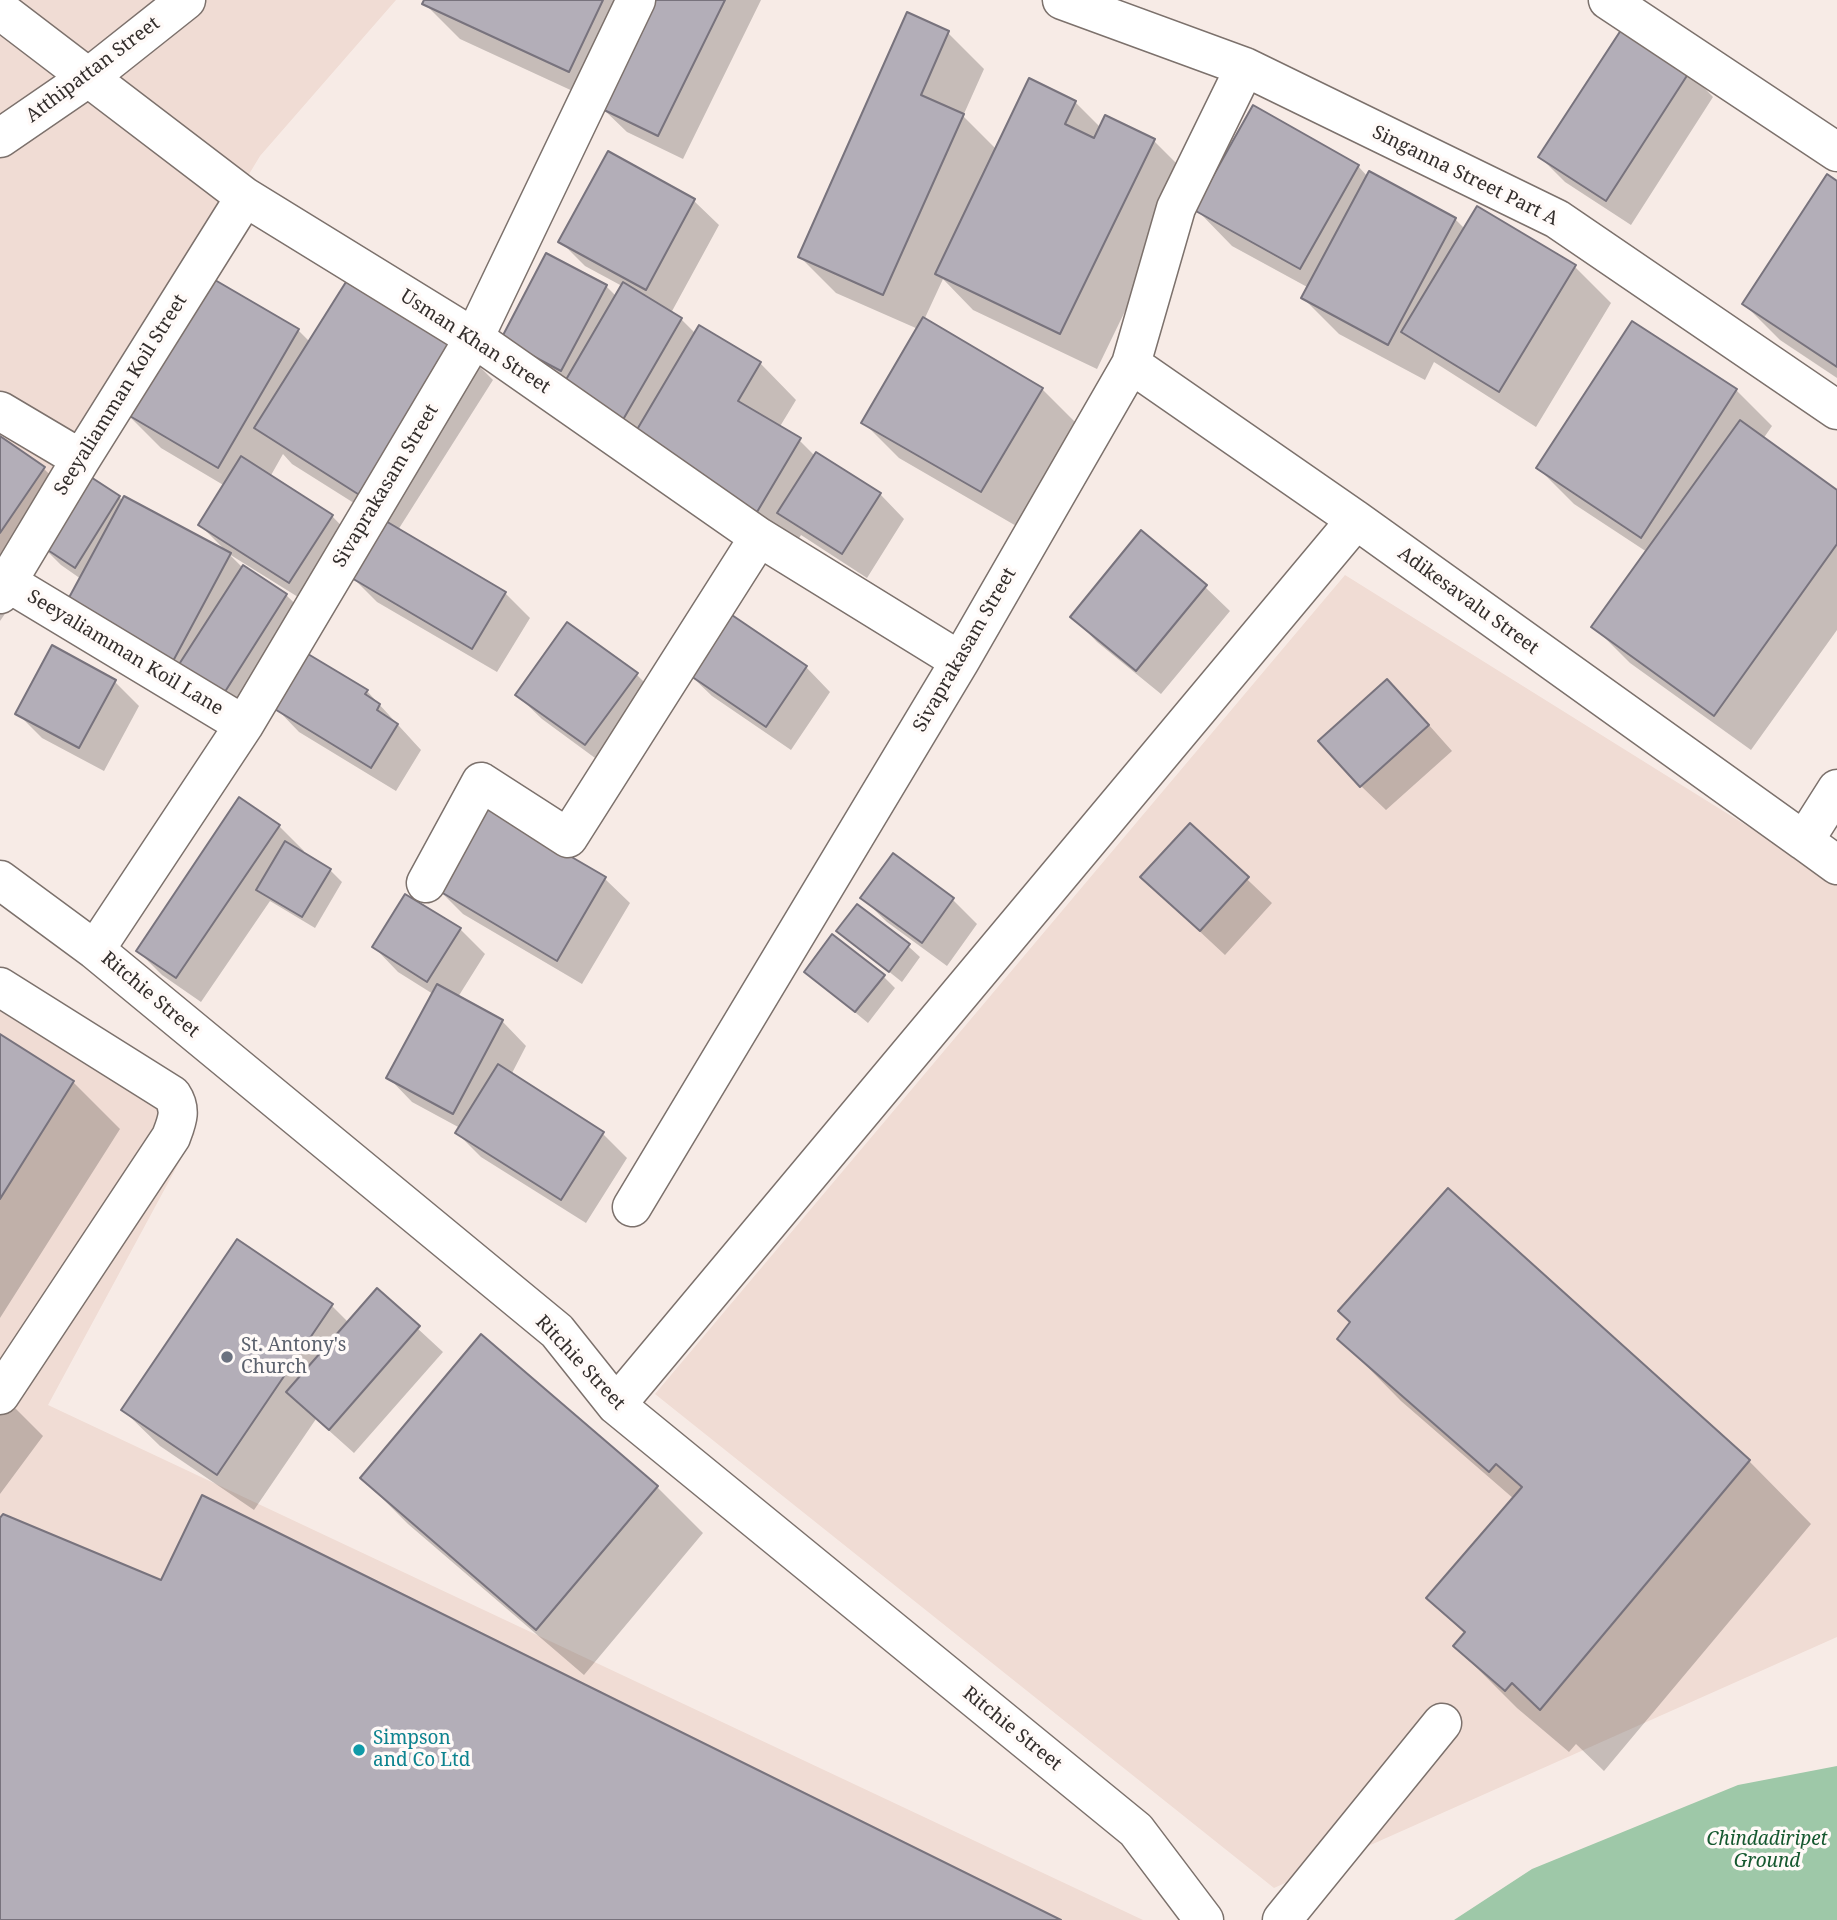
<!DOCTYPE html>
<html>
<head>
<meta charset="utf-8">
<style>
	body { margin:0 }
	canvas { display:block; background:#f7ebe6 }
</style>
</head>
<body>
<canvas width="1837" height="1920"></canvas>
<script>
const context = document.querySelector('canvas').getContext('2d');
context.lineJoin = 'round';
function fillPath(path, color) { context.fillStyle = color; context.fill(path, 'evenodd'); }
function stroke(path, color, width, dash) { context.strokeStyle = color; context.lineWidth = width; context.lineCap = dash ? 'butt' : 'round'; context.setLineDash(dash || []); context.stroke(path); }
function write(font, color, halo, rows, align = 'center') {
  context.font = font + ' "Noto Serif",serif'; context.lineWidth = 7; context.setLineDash([]); context.textBaseline = 'middle'; context.strokeStyle = halo; context.fillStyle = color; for (const [text, x, y, turn = 0] of rows) {
    context.save(); context.translate(x, y); context.rotate((+turn || 0) * Math.PI / 180); context.textAlign = isNaN(turn) ? turn : align; if (halo) context.strokeText(text, 0, 0); context.fillText(text, 0, 0); context.restore();
  }
}
fillPath(new Path2D(`
	M 0,0 L 396,0 L 260,156 L 0,586 Z
	M 1345,575 L 1837,882 L 1837,1637 L 1274,1888 L 655,1394 Z
	M 0,980 L 195,1133 L 48,1405 L 1143,1920 L 0,1920 Z`), '#f0dcd4');
fillPath(new Path2D(`
	M 1837,1766 L 1837,1920 L 1454,1920 L 1532,1869 L 1738,1785 Z`), '#9ec8a8');
fillPath(new Path2D(`
	M 426,0 L 761,0 L 683,159 L 627,132 L 602,108 L 603,105 L 460,39 L 424,3 Z
	M 948,33 L 984,69 L 963,116 L 996,149 L 1075,102 L 1101,128 L 1154,141 L 1190,177 L 1097,369 L 973,310 L 943,279 L 924,320 L 1042,389 L 1078,425 L 1018,527 L 899,458 L 863,422 L 918,329 L 836,293 L 800,257 Z
	M 1689,72 L 1713,97 L 1631,225 L 1565,182 L 1540,157 Z
	M 609,153 L 694,201 L 719,225 L 671,313 L 681,319 L 696,334 L 760,363 L 796,400 L 779,428 L 799,440 L 815,456 L 880,494 L 904,519 L 867,578 L 801,535 L 794,547 L 528,363 L 606,286 L 616,296 L 622,286 L 585,266 L 560,241 Z
	M 1358,166 L 1368,177 L 1455,219 L 1465,229 L 1575,267 L 1611,303 L 1536,427 L 1434,362 L 1425,380 L 1339,334 L 1303,298 L 1309,288 L 1232,246 L 1196,209 Z
	M 1837,183 L 1837,378 L 1780,340 L 1744,304 Z
	M 298,330 L 310,342 L 457,344 L 493,380 L 398,530 L 505,593 L 530,618 L 497,672 L 377,602 L 352,577 L 384,522 L 292,464 L 283,454 L 270,477 L 332,516 L 356,541 L 314,607 L 229,554 L 243,568 L 286,595 L 311,619 L 246,722 L 209,698 L 81,579 L 61,565 L 48,552 L 0,621 L 0,438 L 44,469 L 68,492 L 119,497 L 123,501 L 228,553 L 200,525 L 225,486 L 161,448 L 125,412 Z
	M 1736,390 L 1772,426 L 1763,439 L 1837,492 L 1837,630 L 1751,750 L 1630,663 L 1594,627 L 1647,552 L 1574,504 L 1538,468 Z
	M 1205,587 L 1230,611 L 1161,694 L 1097,642 L 1073,617 Z
	M 299,650 L 367,691 L 421,750 L 396,791 L 299,732 L 275,707 Z
	M 806,667 L 830,692 L 791,750 L 712,696 L 687,672 Z
	M 637,675 L 661,699 L 610,769 L 542,719 L 517,695 Z
	M 114,681 L 139,706 L 104,771 L 42,738 L 17,713 Z
	M 1412,706 L 1452,751 L 1386,810 L 1361,786 Z
	M 240,800 L 279,826 L 304,851 L 302,854 L 330,870 L 342,882 L 315,928 L 270,901 L 201,1002 L 162,975 L 138,951 Z
	M 485,808 L 605,879 L 630,903 L 582,984 L 463,914 L 438,889 Z
	M 1190,825 L 1272,903 L 1225,955 L 1167,901 Z
	M 894,855 L 953,900 L 977,924 L 947,966 L 887,922 L 862,898 Z
	M 460,929 L 485,954 L 458,997 L 502,1021 L 526,1046 L 511,1075 L 602,1133 L 627,1158 L 586,1223 L 481,1157 L 457,1133 L 460,1128 L 412,1102 L 388,1077 L 433,994 L 398,972 L 374,947 Z
	M 838,931 L 908,946 L 920,957 L 902,982 Z
	M 806,972 L 883,976 L 895,988 L 868,1023 Z
	M 0,1036 L 73,1082 L 120,1129 L 0,1318 Z
	M 377,1291 L 443,1352 L 354,1453 L 316,1419 L 254,1510 L 160,1446 L 123,1410 L 332,1306 L 349,1323 Z
	M 1339,1338 L 1749,1461 L 1811,1524 L 1604,1771 L 1576,1744 L 1569,1752 L 1517,1708 L 1455,1646 L 1465,1634 L 1429,1598 L 1514,1499 L 1401,1401 Z
	M 0,1393 L 43,1436 L 0,1494 Z
	M 362,1478 L 657,1487 L 703,1533 L 584,1675 L 408,1524 Z`), '#0003');
const building = new Path2D(`
	M 424,0 L 603,0 L 569,72 L 422,4 Z
	M 652,0 L 725,0 L 658,136 L 600,108 Z
	M 907,12 L 949,31 L 921,95 L 964,114 L 883,295 L 798,257 Z
	M 1623,27 L 1690,71 L 1606,201 L 1538,157 Z
	M 1029,78 L 1076,101 L 1065,124 L 1094,138 L 1105,115 L 1155,139 L 1060,334 L 935,274 Z
	M 1253,105 L 1359,165 L 1300,269 L 1194,210 Z
	M 608,151 L 695,199 L 646,290 L 558,242 Z
	M 1369,171 L 1456,218 L 1388,345 L 1301,298 Z
	M 1827,174 L 1837,181 L 1837,367 L 1742,304 Z
	M 1477,206 L 1576,265 L 1499,392 L 1401,332 Z
	M 546,253 L 607,285 L 561,371 L 501,339 Z
	M 203,273 L 299,329 L 218,468 L 123,412 Z
	M 351,274 L 458,343 L 361,496 L 254,428 Z
	M 623,282 L 682,318 L 617,430 L 557,395 Z
	M 923,317 L 1043,388 L 981,492 L 861,423 Z
	M 1632,321 L 1737,389 L 1641,538 L 1536,468 Z
	M 699,325 L 761,362 L 738,401 L 801,438 L 757,512 L 632,438 Z
	M 1740,420 L 1837,490 L 1837,544 L 1714,716 L 1591,627 Z
	M 0,436 L 45,467 L 0,533 Z
	M 816,452 L 881,493 L 842,554 L 777,513 Z
	M 241,456 L 333,515 L 289,583 L 198,525 Z
	M 80,470 L 120,496 L 75,568 L 34,541 Z
	M 124,496 L 231,553 L 172,663 L 65,605 Z
	M 384,520 L 506,592 L 472,649 L 350,577 Z
	M 1141,530 L 1207,585 L 1136,671 L 1070,617 Z
	M 243,565 L 287,594 L 221,698 L 176,669 Z
	M 726,611 L 807,666 L 766,727 L 685,672 Z
	M 567,622 L 638,673 L 585,745 L 515,695 Z
	M 52,645 L 116,680 L 79,748 L 15,714 Z
	M 298,648 L 368,690 L 365,694 L 380,704 L 377,710 L 398,724 L 371,768 L 273,708 Z
	M 1387,679 L 1429,725 L 1360,787 L 1318,741 Z
	M 239,797 L 280,825 L 176,978 L 136,951 Z
	M 484,806 L 606,877 L 557,961 L 436,889 Z
	M 1190,823 L 1249,877 L 1200,931 L 1140,877 Z
	M 285,841 L 331,869 L 302,917 L 256,890 Z
	M 893,853 L 954,898 L 922,943 L 860,898 Z
	M 405,894 L 461,928 L 427,982 L 372,947 Z
	M 857,904 L 910,944 L 889,972 L 836,931 Z
	M 832,934 L 885,975 L 855,1012 L 804,972 Z
	M 437,984 L 503,1020 L 453,1114 L 386,1078 Z
	M 0,1034 L 74,1081 L 0,1199 Z
	M 498,1064 L 604,1132 L 561,1200 L 455,1133 Z
	M 1448,1188 L 1750,1460 L 1540,1710 L 1512,1683 L 1505,1691 L 1453,1646 L 1465,1632 L 1426,1598 L 1522,1487 L 1496,1464 L 1489,1472 L 1337,1339 L 1350,1322 L 1338,1311 Z
	M 237,1239 L 333,1304 L 217,1475 L 121,1410 Z
	M 377,1288 L 420,1326 L 329,1430 L 286,1392 Z
	M 481,1334 L 658,1486 L 536,1630 L 360,1478 Z
	M 202,1495 L 1061,1920 L 0,1920 L 0,1518 L 3,1514 L 161,1580 Z`);
fillPath(building, '#b3aeb8');
stroke(building, '#78737d', 2);
const minor = new Path2D(`
	M 1062,0 L 1245,67 L 1557,219 L 1837,410
	M 1608,0 L 1837,152
	M 0,10 L 245,197 L 474,338 L 759,537 L 960,661
	M 0,138 L 89,77 L 186,0
	M 1131,364 L 1356,520 L 1804,841
	M 0,411 L 81,459
	M 7,582 L 244,725
	M 0,594 L 81,459 L 245,197
	M 1837,789 L 1804,841 L 1837,865
	M 0,880 L 95,950 L 557,1331 L 616,1405 L 1136,1830 L 1204,1920
	M 426,883 L 481,782 L 568,838 L 759,537
	M 95,950 L 244,725 L 474,338 L 636,0
	M 0,987 L 172,1095 C 182,1110 177,1121 171,1137 L 0,1395
	M 632,1207 L 960,661 L 1131,364 L 1176,208 L 1245,67
	M 616,1405 L 1356,520
	M 1282,1920 L 1442,1723`);
stroke(minor, '#7c716c', 41);
stroke(minor, '#fff', 38);
for (const [x, y, r, color] of [
	[227,1357,7,"#6b7280"],
	[359,1750,7,"#0f9aa8"]
]) { const dot = new Path2D(); dot.arc(x, y, r, 0, 2 * Math.PI); context.fillStyle = color; context.fill(dot); stroke(dot, '#fffaf8', 2.5); }
write('19px', '#332e2c', '#fffaf8', [
	["Atthipattan Street",93,70,-37],
	["Singanna Street Part A",1465,176,26],
	["Usman Khan Street",475,342,33],
	["Seeyaliamman Koil Street",121,395,-58],
	["Sivaprakasam Street",386,486,-59],
	["Adikesavalu Street",1468,601,36],
	["Sivaprakasam Street",965,650,-60],
	["Seeyaliamman Koil Lane",125,653,31],
	["Ritchie Street",150,995,40],
	["Ritchie Street",580,1363,47],
	["Ritchie Street",1012,1729,39]
]);
write('19px', '#5b616d', '#fffaf8', [
	["St. Antony's",241,1346],
	["Church",241,1368]
], 'left');
write('19px', '#0d838f', '#fffaf8', [
	["Simpson",373,1739],
	["and Co Ltd",373,1761]
], 'left');
write('italic 19px', '#15582f', '#fffaf8', [
	["Chindadiripet",1767,1840],
	["Ground",1767,1862]
]);
</script>
</body>
</html>
